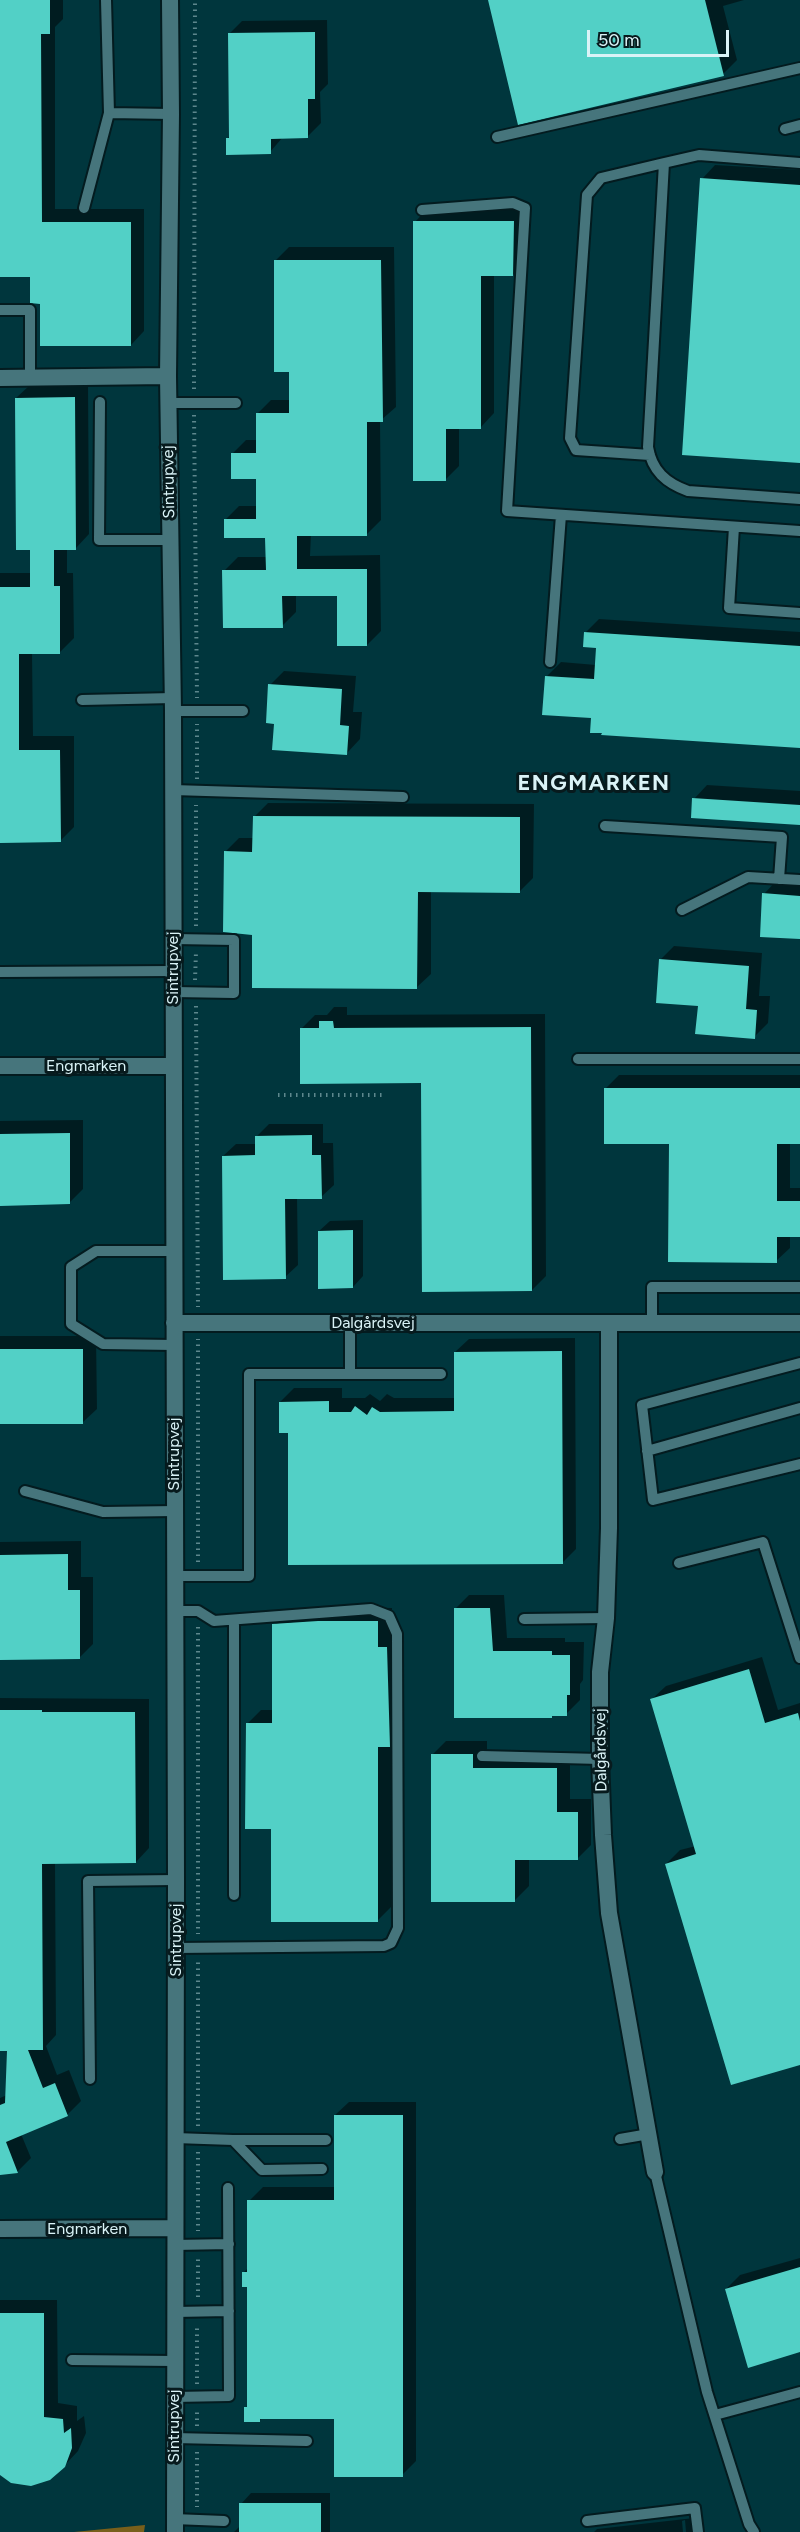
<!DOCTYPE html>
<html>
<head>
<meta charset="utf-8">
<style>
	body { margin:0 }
	#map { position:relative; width:800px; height:2532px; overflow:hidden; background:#00363d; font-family:Figtree,sans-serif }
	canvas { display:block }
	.scale { position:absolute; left:587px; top:30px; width:142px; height:27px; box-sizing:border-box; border:3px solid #daf3f7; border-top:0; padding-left:8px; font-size:18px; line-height:21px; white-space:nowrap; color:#daf3f7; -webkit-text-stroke:4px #071a1d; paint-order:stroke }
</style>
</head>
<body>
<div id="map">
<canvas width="800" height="2532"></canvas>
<div class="scale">50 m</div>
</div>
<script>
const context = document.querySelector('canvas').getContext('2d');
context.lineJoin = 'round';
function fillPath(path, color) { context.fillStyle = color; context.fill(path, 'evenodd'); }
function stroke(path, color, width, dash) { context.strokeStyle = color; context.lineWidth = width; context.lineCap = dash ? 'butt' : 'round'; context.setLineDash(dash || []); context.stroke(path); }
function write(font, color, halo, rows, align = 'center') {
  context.font = font + ' Figtree,sans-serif'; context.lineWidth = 6; context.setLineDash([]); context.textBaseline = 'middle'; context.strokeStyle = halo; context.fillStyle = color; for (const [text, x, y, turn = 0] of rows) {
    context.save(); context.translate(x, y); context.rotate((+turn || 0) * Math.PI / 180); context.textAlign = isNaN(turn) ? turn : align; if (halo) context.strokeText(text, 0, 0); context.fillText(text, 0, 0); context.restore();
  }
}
fillPath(new Path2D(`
	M 145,2525 L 144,2532 L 74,2532 Z`), '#785f1b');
fillPath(new Path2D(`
	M 0,0 L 63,0 L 63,19 L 55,27 L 55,209 L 144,209 L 144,331 L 131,345 L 41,303 L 31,275 L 0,276 Z
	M 489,0 L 744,0 L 723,6 L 737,60 L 723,74 Z
	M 327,20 L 328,84 L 320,92 L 321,123 L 307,137 L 283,137 L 270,152 L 227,139 L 230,136 L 229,34 L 242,21 Z
	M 715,165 L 800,170 L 800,461 L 702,179 Z
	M 428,208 L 527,208 L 527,261 L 513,275 L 494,275 L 494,413 L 481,427 L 459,427 L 459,466 L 445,480 L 415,222 Z
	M 289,247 L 394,247 L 396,407 L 380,421 L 381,520 L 367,534 L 311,534 L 310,556 L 380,555 L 381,631 L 367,645 L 338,594 L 296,594 L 296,612 L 282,626 L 224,571 L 238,557 L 267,557 L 267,536 L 225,520 L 239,506 L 258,506 L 258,477 L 232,454 L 246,440 L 258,440 L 257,414 L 271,400 L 291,400 L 291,370 L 275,261 Z
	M 88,384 L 89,534 L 76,548 L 67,548 L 67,573 L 73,573 L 74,638 L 60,652 L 32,652 L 33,736 L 74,736 L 74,827 L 60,841 L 0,841 L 0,573 L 31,573 L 31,549 L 16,398 L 30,385 Z
	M 599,619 L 800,632 L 800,747 L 593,717 L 547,676 L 561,662 L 596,665 L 597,647 L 585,633 Z
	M 284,671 L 356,676 L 353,712 L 362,712 L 360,739 L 347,753 L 276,722 L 270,685 Z
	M 707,785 L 800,791 L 800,823 L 694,799 Z
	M 268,803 L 534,804 L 533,878 L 520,891 L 431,891 L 431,974 L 417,987 L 253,933 L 225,852 L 239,838 L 254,838 L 254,817 Z
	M 777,880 L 800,882 L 800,938 L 764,894 Z
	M 674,946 L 762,953 L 759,996 L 770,996 L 768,1023 L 754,1037 L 699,1005 L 660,960 Z
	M 334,1007 L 347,1007 L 347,1015 L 545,1014 L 546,1276 L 532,1290 L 423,1082 L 301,1029 L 315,1015 L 327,1015 Z
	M 619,1075 L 800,1075 L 800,1142 L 790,1142 L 790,1188 L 800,1188 L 800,1236 L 790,1236 L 790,1248 L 776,1261 L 670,1142 L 605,1089 Z
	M 83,1120 L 83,1189 L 69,1203 L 0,1204 L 0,1121 Z
	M 269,1124 L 323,1124 L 323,1143 L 333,1143 L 334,1185 L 321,1197 L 297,1197 L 298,1265 L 285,1277 L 223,1156 L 236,1144 L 256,1144 L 256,1137 Z
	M 363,1220 L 363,1276 L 353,1287 L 319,1231 L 330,1221 Z
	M 0,1336 L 96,1336 L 97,1409 L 83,1422 L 0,1423 Z
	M 575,1338 L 576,1549 L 562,1563 L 289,1431 L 280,1402 L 294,1388 L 342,1388 L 342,1398 L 365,1398 L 370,1394 L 380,1401 L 387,1394 L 394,1398 L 456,1398 L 455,1352 L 469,1339 Z
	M 81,1541 L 81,1577 L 93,1577 L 93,1644 L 79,1658 L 0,1658 L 0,1542 Z
	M 469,1595 L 504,1595 L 507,1638 L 565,1638 L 565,1642 L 584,1642 L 583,1680 L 580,1684 L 580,1700 L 566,1714 L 554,1714 L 551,1717 L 455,1609 Z
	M 332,1607 L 392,1608 L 392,1633 L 400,1633 L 403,1731 L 391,1743 L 391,1907 L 377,1921 L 273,1828 L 247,1724 L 261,1710 L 274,1710 L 274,1625 L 288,1611 Z
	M 762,1657 L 778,1710 L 800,1703 L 800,2063 L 666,1864 L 680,1850 L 696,1846 L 652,1699 L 666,1686 Z
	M 0,1698 L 149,1699 L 149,1848 L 136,1862 L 55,1862 L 56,2035 L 46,2046 L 57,2075 L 69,2070 L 81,2101 L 67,2115 L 21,2134 L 31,2158 L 17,2172 L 0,2174 L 0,2098 L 7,2095 L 8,2049 L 0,2049 Z
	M 446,1741 L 487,1741 L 487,1755 L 570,1755 L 570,1799 L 591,1799 L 591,1845 L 577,1859 L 529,1859 L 529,1886 L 515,1900 L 432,1755 Z
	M 349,2102 L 416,2102 L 416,2461 L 402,2475 L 336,2418 L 262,2418 L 260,2420 L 245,2408 L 249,2405 L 249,2286 L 243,2273 L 249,2267 L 249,2201 L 263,2187 L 335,2187 L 335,2115 Z
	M 800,2258 L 800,2351 L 726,2289 L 740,2275 Z
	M 0,2300 L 57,2300 L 58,2403 L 77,2406 L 77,2421 L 84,2416 L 86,2433 L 78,2451 L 64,2466 L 0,2474 Z
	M 251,2493 L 330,2493 L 330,2532 L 234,2532 L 241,2525 L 241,2504 Z
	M 694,2518 L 696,2532 L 686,2532 L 685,2520 L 682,2521 L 683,2532 L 594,2532 L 597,2529 Z`), '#0007');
fillPath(new Path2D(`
	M 0,0 L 50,0 L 50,34 L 41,34 L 42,222 L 131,222 L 131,346 L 40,346 L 40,304 L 30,303 L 30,277 L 0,277 Z
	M 488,0 L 705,0 L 724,76 L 518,125 Z
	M 315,32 L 315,99 L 308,99 L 308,138 L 271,139 L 271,154 L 226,155 L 226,138 L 229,138 L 228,33 Z
	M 700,178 L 800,185 L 800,463 L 682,455 Z
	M 413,221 L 514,221 L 513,276 L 481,276 L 481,429 L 446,429 L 446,481 L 413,481 Z
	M 274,260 L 381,260 L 383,422 L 367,422 L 367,536 L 297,536 L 297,569 L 367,569 L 367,646 L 337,646 L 337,596 L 282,596 L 283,628 L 223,628 L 222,570 L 266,570 L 265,538 L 224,538 L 224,519 L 256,519 L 256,479 L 231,479 L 231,453 L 256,453 L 256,413 L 289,413 L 289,372 L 274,372 Z
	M 75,397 L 76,550 L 54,550 L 54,586 L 60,586 L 60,654 L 19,654 L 19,750 L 60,750 L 61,842 L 0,843 L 0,587 L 30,587 L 30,550 L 16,550 L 15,398 Z
	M 584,632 L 800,646 L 800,748 L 601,735 L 602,733 L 590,733 L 591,718 L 542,715 L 545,676 L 594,679 L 596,648 L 583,647 Z
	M 268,684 L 342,689 L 340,725 L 349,726 L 347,755 L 272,750 L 274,724 L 266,723 Z
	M 692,798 L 800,805 L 800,825 L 691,818 Z
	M 253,816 L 520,817 L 520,893 L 418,892 L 417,989 L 252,988 L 252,935 L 223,932 L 224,851 L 252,852 Z
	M 762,893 L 800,896 L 800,939 L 760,937 Z
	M 659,959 L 749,966 L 746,1009 L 757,1010 L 755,1039 L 695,1034 L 698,1006 L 656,1003 Z
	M 319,1021 L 333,1021 L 334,1028 L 531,1027 L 532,1291 L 422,1292 L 421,1083 L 300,1084 L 300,1028 L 319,1028 Z
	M 604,1088 L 800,1088 L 800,1144 L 777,1144 L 777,1201 L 800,1201 L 800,1237 L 777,1237 L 777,1263 L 668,1262 L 669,1144 L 604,1144 Z
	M 70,1133 L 70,1204 L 0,1206 L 0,1134 Z
	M 312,1135 L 312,1155 L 321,1155 L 322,1199 L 285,1199 L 286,1279 L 223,1280 L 222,1156 L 255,1155 L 255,1136 Z
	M 353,1230 L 353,1288 L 318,1289 L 318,1231 Z
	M 0,1349 L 83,1349 L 83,1424 L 0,1424 Z
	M 562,1351 L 563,1564 L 288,1565 L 288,1433 L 279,1433 L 279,1402 L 329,1401 L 329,1412 L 351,1412 L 355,1406 L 367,1415 L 372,1407 L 380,1412 L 454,1411 L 454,1352 Z
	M 68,1554 L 68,1590 L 80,1590 L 80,1659 L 0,1660 L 0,1555 Z
	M 454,1608 L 490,1608 L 493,1651 L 552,1651 L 552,1655 L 570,1655 L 570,1695 L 567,1695 L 567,1716 L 552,1716 L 552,1718 L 454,1718 Z
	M 318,1621 L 378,1621 L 378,1647 L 387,1647 L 390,1747 L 378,1747 L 378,1922 L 271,1922 L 271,1829 L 245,1829 L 246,1723 L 272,1723 L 272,1624 Z
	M 749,1669 L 765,1723 L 798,1713 L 800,1721 L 800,2065 L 731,2085 L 665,1864 L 696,1854 L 650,1699 Z
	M 0,1710 L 42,1710 L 42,1712 L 135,1712 L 136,1863 L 42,1864 L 43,2050 L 28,2050 L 43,2088 L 55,2083 L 68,2116 L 6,2142 L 18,2173 L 0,2175 L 0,2105 L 5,2103 L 7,2051 L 0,2051 Z
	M 431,1754 L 473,1754 L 473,1768 L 557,1768 L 557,1812 L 578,1812 L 578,1860 L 515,1860 L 515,1902 L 431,1902 Z
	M 334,2115 L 403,2115 L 403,2477 L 334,2477 L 334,2419 L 260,2419 L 260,2422 L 244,2422 L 244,2407 L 247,2407 L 247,2287 L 242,2287 L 242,2272 L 247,2272 L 247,2200 L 334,2200 Z
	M 800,2267 L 800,2352 L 748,2368 L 725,2289 Z
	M 0,2313 L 44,2313 L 44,2417 L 63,2419 L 64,2433 L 71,2428 L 72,2448 L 65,2467 L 50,2480 L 31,2486 L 11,2483 L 0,2475 Z
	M 239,2503 L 321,2503 L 321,2532 L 239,2532 Z`), '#52d0c6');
const service = new Path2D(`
	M 109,113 L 171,114
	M 785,129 L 800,125
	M 497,137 L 800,68
	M 800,163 L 699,155 L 664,163 L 648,447 C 652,471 666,483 688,491 L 800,499
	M 84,208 L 109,113 L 106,0
	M 422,210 L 513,203 L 525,208 L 507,511 L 800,531
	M 0,310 L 30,310 L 30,378
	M 100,402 L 99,540 L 170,540
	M 168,403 L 236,403
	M 650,455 L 576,450 L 570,438 L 587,195 L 601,178 L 664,163
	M 734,527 L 729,608 L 800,613
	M 550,662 L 561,515
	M 82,700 L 173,698
	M 173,711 L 243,711
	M 173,790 L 403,797
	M 605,826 L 782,837 L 779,879
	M 682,910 L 748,877 L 800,880
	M 0,972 L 174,971
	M 174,992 L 234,993 L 234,940 L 174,939
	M 578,1059 L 800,1059
	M 173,1251 L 96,1251 L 71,1267 L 71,1324 L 103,1344 L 174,1345
	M 652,1323 L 652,1287 L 800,1287
	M 800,1363 L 642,1405 L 653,1500 L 800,1464
	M 350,1374 L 350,1323
	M 647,1451 L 800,1408
	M 25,1491 L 103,1512 L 175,1511
	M 679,1563 L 763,1542 L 800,1658
	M 175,1576 L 249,1576 L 249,1374 L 441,1374
	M 175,1611 L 198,1611 L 214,1621 L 371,1609 L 389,1616 L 397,1634 L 398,1928 L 391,1943 L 384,1946 L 176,1948
	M 524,1619 L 606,1618
	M 482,1756 L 600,1759
	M 234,1895 L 234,1621
	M 90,2079 L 88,1881 L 176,1880
	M 175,2138 L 233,2140 L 262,2170 L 322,2169
	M 620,2139 L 649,2134
	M 233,2140 L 326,2140
	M 655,2172 L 707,2392 L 749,2524 L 754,2532
	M 175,2245 L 229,2244
	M 175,2312 L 229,2311
	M 72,2360 L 174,2361
	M 174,2397 L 229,2396 L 228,2188
	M 715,2415 L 800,2392
	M 174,2438 L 307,2441
	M 174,2519 L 224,2521
	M 587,2521 L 695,2508 L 698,2532`);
const minor = new Path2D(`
	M 170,0 L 171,114 L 168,376 L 173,711 L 176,1880 L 175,2532
	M 0,378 L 168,376
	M 0,1066 L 173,1066
	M 174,1323 L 800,1323
	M 609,1323 L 609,1528 L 606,1618 L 600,1672 L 600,1759 L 603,1835 L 609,1913 L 655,2172
	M 0,2229 L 175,2228`);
stroke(service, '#031b1f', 14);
stroke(minor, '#031b1f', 20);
stroke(new Path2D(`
	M 194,389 L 195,0
	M 194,415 L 197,698
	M 197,779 L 197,724
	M 196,926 L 196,805
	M 195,980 L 196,952
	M 196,1006 L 198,1307
	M 278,1095 L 386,1095
	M 198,1562 L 198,1339
	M 198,1627 L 198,1934
	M 198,2126 L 198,1960
	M 198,2152 L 198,2231
	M 198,2297 L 198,2257
	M 197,2384 L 197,2326
	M 197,2426 L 197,2410
	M 197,2452 L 197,2507`), '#5d878d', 4, [1.5, 4.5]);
stroke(service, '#46757c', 10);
stroke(minor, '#46757c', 16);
write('16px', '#daf3f7', '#071a1d', [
	["Sintrupvej",169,482,-91],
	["Sintrupvej",173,968,-90],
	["Engmarken",86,1066],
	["Dalgårdsvej",373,1323],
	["Sintrupvej",174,1454,-90],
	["Dalgårdsvej",601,1750,-91],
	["Sintrupvej",176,1940,-90],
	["Engmarken",87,2229],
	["Sintrupvej",174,2426,-90]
]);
context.letterSpacing = '1.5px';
write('bold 22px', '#daf3f7', '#071a1d', [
	["ENGMARKEN",594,784]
]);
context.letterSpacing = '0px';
</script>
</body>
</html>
